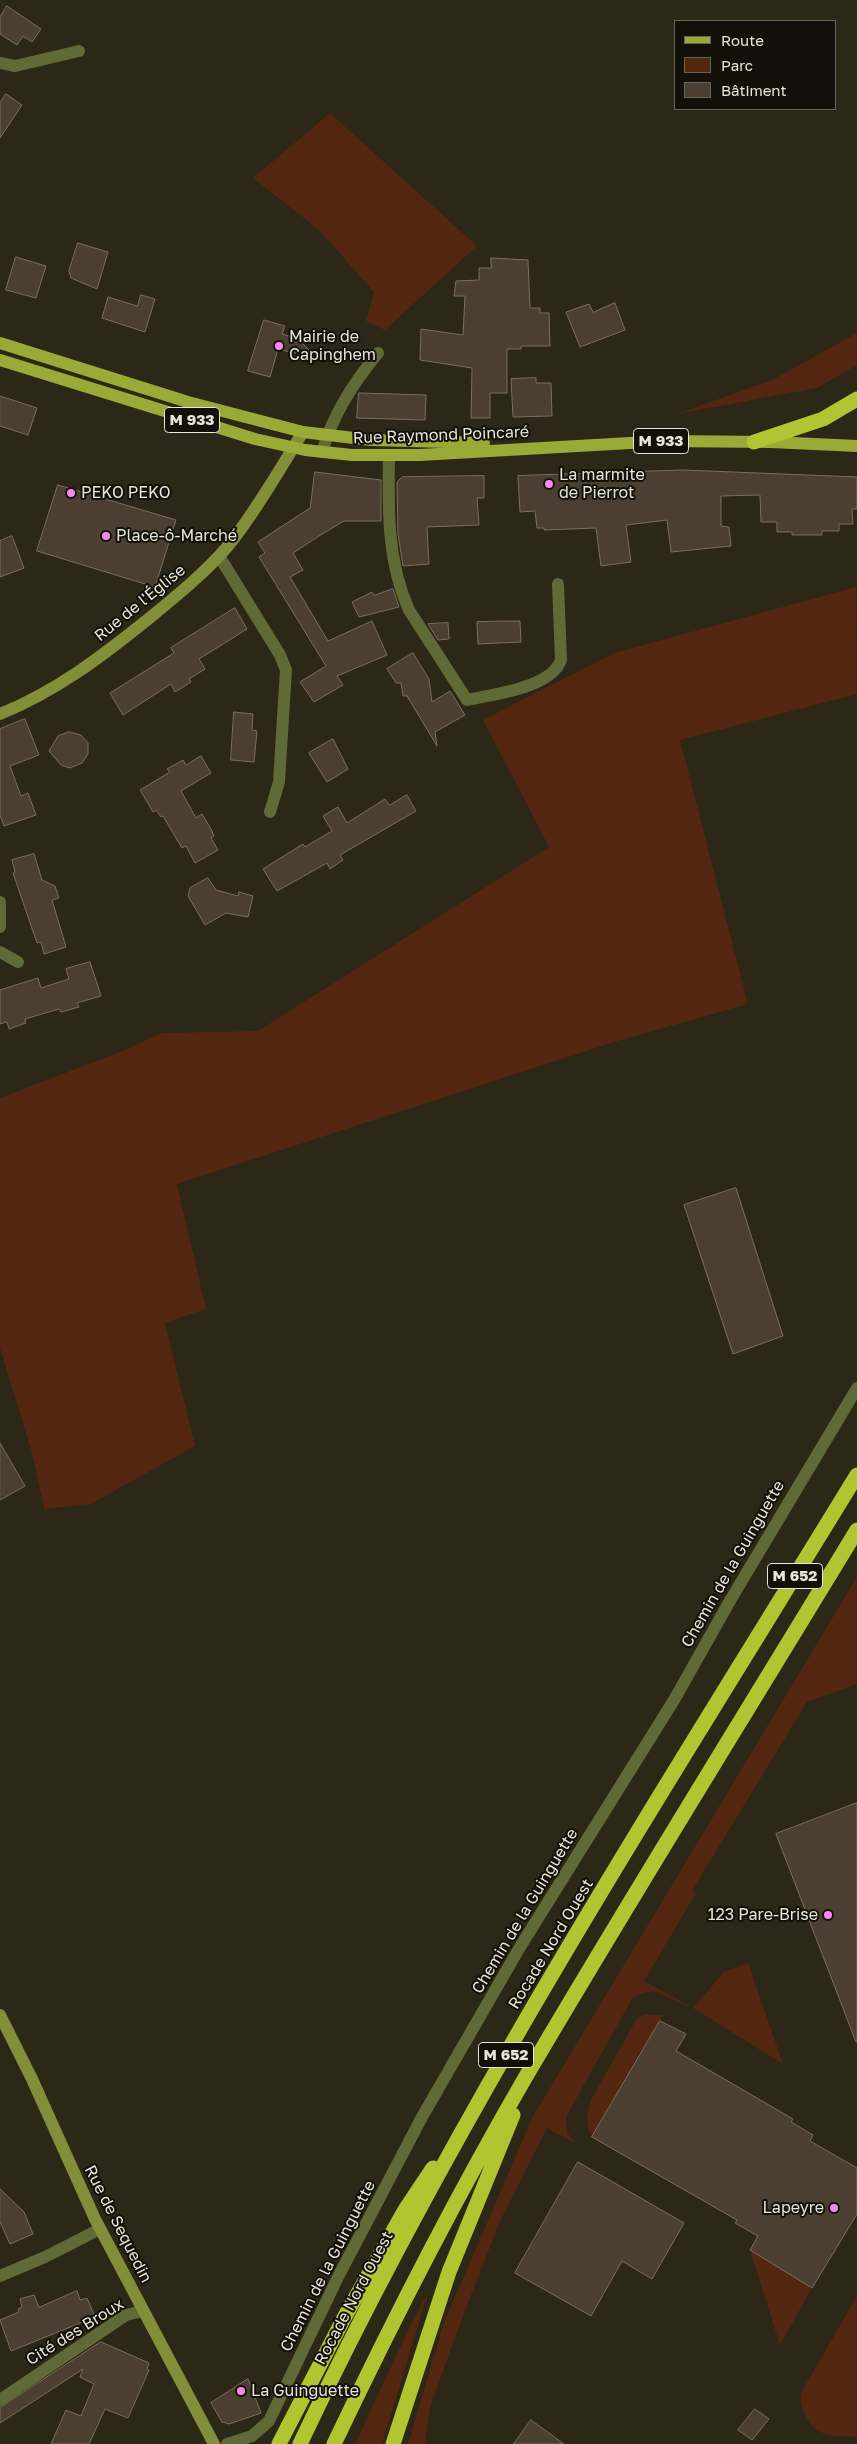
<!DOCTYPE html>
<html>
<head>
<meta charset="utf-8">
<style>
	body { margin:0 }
	#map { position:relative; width:857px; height:2444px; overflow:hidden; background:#2c2717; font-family:"Golos Text",sans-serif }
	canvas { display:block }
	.legend { position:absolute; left:674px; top:20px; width:162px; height:90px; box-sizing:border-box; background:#121009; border:1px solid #68655d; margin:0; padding:6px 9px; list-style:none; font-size:15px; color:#e8e5db }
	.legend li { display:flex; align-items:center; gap:10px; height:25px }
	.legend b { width:25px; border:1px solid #68655d }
</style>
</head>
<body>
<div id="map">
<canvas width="857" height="2444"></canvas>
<ul class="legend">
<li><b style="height:6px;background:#99ab36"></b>Route</li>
<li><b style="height:14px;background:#532610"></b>Parc</li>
<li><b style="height:14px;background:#4b3f31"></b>Bâtiment</li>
</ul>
</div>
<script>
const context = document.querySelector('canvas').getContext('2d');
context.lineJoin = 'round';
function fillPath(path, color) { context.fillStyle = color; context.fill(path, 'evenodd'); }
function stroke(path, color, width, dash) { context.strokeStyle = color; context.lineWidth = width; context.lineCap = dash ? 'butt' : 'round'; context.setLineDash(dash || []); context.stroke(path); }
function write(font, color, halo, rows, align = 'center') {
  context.font = font + ' "Golos Text",sans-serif'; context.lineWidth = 4; context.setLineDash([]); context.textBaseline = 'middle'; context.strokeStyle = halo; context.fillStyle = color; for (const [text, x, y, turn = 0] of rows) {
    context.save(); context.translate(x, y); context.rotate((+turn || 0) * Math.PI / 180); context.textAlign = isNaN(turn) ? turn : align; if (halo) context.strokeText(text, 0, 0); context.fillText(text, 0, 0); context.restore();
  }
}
fillPath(new Path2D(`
	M 330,113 L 477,246 L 385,330 L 366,321 L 374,292 L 319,230 L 253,178 Z
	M 857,333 L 857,365 L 817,388 L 677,414 L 772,380 Z
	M 856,587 L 857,694 L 680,740 L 748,1004 L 614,1042 L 177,1184 L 206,1309 L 165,1323 L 195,1446 L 91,1504 L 44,1509 L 33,1456 L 0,1348 L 0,1098 L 130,1048 L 161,1033 L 258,1031 L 549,847 L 483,720 L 614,653 Z
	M 857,1577 L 857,1684 L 807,1702 L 693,1889 L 695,1895 L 644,1981 L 693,2008 L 724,1972 L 748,1963 L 783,2064 L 693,2008 L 654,1991 L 643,1993 L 632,1999 L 566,2117 L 567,2132 L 576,2144 L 547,2128 L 500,2221 L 461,2321 L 430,2407 L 425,2444 L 408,2444 L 443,2325 L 532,2118 Z
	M 644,2015 L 663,2015 L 592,2137 C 585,2124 587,2113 591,2100 L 637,2018 Z
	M 750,2250 L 812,2288 L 780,2345 Z
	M 428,2293 L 382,2444 L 355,2444 L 411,2324 Z
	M 857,2296 L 857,2437 C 833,2435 815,2439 805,2414 C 801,2405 800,2401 802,2391 Z`), '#532610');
const building = new Path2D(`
	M 7,6 L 41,29 L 32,42 L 23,36 L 17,45 L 0,34 L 0,17 Z
	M 6,94 L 22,105 L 0,138 L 0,103 Z
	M 78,243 L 108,252 L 97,289 L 71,278 L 69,271 Z
	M 16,257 L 46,266 L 36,298 L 6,290 Z
	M 491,258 L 528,260 L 530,308 L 540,308 L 540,313 L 549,313 L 550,346 L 521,346 L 521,349 L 507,349 L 507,393 L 490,393 L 490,418 L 471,418 L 472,368 L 420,360 L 421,329 L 463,335 L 465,296 L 454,296 L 456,281 L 479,280 L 479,268 L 491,268 Z
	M 141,295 L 155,299 L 145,332 L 102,318 L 108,297 L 137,306 Z
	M 615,303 L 625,330 L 580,347 L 566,312 L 589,304 L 593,312 Z
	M 264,320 L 285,326 L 282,334 L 298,339 L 310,351 L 294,353 L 278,349 L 270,377 L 248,371 Z
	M 536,378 L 536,383 L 551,383 L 552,416 L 513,417 L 511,379 Z
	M 359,393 L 426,395 L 425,420 L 357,418 Z
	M 0,396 L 37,408 L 28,435 L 0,426 Z
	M 683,470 L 857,477 L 857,509 L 852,509 L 853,524 L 839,524 L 839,531 L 822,531 L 822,535 L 792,535 L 792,532 L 777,532 L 777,522 L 761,522 L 760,495 L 721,496 L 721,526 L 729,527 L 731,546 L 671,552 L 667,520 L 626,525 L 631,562 L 601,566 L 596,528 L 544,530 L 544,528 L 537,528 L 535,511 L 520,512 L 518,476 Z
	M 315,472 L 381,480 L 381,521 L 344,521 L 319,536 L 293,553 L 303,570 L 290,577 L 328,641 L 372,621 L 387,655 L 337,676 L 343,685 L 314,702 L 300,682 L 326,666 L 259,557 L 265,553 L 258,542 L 310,508 Z
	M 484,476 L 484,498 L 477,498 L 479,525 L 427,527 L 429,564 L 403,566 L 398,534 L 397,482 L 402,477 Z
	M 58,485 L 176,520 L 155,587 L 37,551 Z
	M 12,536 L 24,568 L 0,577 L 0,541 Z
	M 393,589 L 399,607 L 359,617 L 352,602 L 372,592 L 374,595 Z
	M 235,608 L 247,629 L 199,659 L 205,669 L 189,679 L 191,682 L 175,692 L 171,684 L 123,715 L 110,693 L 174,653 L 171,648 Z
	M 506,621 L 520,621 L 521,642 L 478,644 L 477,622 Z
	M 448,623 L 449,639 L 438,640 L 428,624 Z
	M 413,653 L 429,679 L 432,702 L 450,691 L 465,715 L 435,732 L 437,746 L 407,696 L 403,696 L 401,683 L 396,683 L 387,669 Z
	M 234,712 L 253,714 L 252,730 L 257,731 L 254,762 L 231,760 Z
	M 25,719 L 39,755 L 10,766 L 21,796 L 28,793 L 36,815 L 4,826 L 0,815 L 0,729 Z
	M 69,732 L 81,735 L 88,743 L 88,754 L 82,763 L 70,768 L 61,765 L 49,751 L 58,736 Z
	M 333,739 L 348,769 L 327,782 L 309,753 Z
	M 201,756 L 211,773 L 181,791 L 196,818 L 202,814 L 211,829 L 214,836 L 211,838 L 218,850 L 195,863 L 186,846 L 182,848 L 163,816 L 161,817 L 156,810 L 153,812 L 140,790 L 170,772 L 167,769 L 183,760 L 186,765 Z
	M 407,795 L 416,811 L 340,855 L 343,860 L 330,869 L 327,863 L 277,891 L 263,869 L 303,844 L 305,847 L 332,831 L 323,816 L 338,807 L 347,823 L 385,799 L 389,805 Z
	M 34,854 L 42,880 L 55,886 L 59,898 L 52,900 L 66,947 L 44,954 L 41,942 L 37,943 L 13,873 L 15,872 L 12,860 Z
	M 208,878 L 216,890 L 238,896 L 239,892 L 253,896 L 248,917 L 226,913 L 205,925 L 188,896 L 190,888 Z
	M 90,962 L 101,996 L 77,1003 L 79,1007 L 61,1012 L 59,1009 L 25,1019 L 26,1023 L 9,1029 L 7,1022 L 0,1024 L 0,990 L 38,978 L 41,988 L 69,979 L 66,969 Z
	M 736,1188 L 783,1336 L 733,1354 L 684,1205 Z
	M 0,1443 L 25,1486 L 0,1500 Z
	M 857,1803 L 857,2042 L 856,2042 L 776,1834 Z
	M 660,2021 L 686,2034 L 676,2051 L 793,2119 L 791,2122 L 813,2135 L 810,2141 L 857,2168 L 857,2214 L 812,2288 L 750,2250 L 758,2236 L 735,2223 L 737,2220 L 592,2137 Z
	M 578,2162 L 684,2223 L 652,2279 L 622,2261 L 591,2316 L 515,2273 Z
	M 0,2189 L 24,2212 L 33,2234 L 10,2244 L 0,2222 Z
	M 77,2291 L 80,2300 L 87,2298 L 95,2317 L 11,2351 L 0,2320 L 19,2312 L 18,2309 L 22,2307 L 20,2299 L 34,2295 L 39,2307 Z
	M 101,2342 L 149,2363 L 147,2369 L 149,2370 L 128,2418 L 105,2409 L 89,2444 L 51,2444 L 66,2410 L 81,2416 L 94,2384 L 80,2377 L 83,2369 L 0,2423 L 0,2408 Z
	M 248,2379 L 261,2413 L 229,2424 L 222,2422 L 211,2403 Z
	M 755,2409 L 769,2419 L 752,2440 L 738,2430 Z
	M 531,2420 L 564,2444 L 514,2444 Z`);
fillPath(building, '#4b3f31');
stroke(building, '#7c6e5f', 1);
stroke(new Path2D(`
	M 0,63 L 15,66 L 79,51
	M 322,452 C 333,414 353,383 378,353
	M 389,456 C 388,509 387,561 409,610 L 467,700 C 494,694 551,688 561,660 L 558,584
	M 219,556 L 280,655 L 286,670 L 279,782 L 270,812
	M 0,902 L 0,927
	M 0,952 L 18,962
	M 0,2276 L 45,2257 L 100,2229
	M 0,2400 L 126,2315 L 143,2311
	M 227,2444 L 252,2436 L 269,2421 L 338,2277 L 422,2117 L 520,1947 L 674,1700 L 731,1599 L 857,1388`), '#606a36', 12);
stroke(new Path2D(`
	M 0,714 C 55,692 101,657 147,620 C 175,597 204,574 228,546 C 256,511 279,470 303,432
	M 0,2015 L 32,2079 L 95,2219 L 214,2444`), '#808f38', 12);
stroke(new Path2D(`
	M 0,343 L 188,402 L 303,432 L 371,440 L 484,443
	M 0,360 L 255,439 L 305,450 L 352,455 L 420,455 L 665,441 L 771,442 L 857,446`), '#99ab36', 12);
stroke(new Path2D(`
	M 754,442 L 823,419 L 857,399
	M 279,2444 L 344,2318 L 405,2210 L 433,2168
	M 300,2444 C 459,2107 663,1792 857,1475
	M 334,2444 C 393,2320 456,2197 525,2078 C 633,1894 746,1713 857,1530
	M 393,2444 L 449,2272 L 513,2115`), '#b0c530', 15);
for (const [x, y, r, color] of [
	[279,346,5,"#f888eb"],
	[549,484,5,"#f888eb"],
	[71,493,5,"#f888eb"],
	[106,536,5,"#f888eb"],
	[828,1915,5,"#f888eb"],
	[834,2208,5,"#f888eb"],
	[241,2391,5,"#f888eb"]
]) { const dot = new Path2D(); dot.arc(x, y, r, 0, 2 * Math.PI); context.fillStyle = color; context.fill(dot); stroke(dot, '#121009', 2); }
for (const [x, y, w] of [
	[192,420,55],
	[661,441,55],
	[795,1576,55],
	[506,2055,55]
]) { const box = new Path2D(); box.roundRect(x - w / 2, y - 12.5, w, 25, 4); context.fillStyle = '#121009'; context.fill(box); stroke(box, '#e8e5db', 1); }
write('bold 15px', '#e8e5db', null, [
	["M 933",192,420],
	["M 933",661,441],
	["M 652",795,1576],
	["M 652",506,2055]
]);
write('16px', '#e8e5db', '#121009', [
	["Mairie de",289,337],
	["Capinghem",289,355],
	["La marmite",559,475],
	["de Pierrot",559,493],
	["PEKO PEKO",81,493],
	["Place-ô-Marché",116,536],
	["123 Pare-Brise",818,1915,"right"],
	["Lapeyre",824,2208,"right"],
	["La Guinguette",251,2391]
], 'left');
write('16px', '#e8e5db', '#121009', [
	["Rue Raymond Poincaré",441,435,-2],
	["Rue de l'Église",140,603,-39],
	["Chemin de la Guinguette",733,1564,-60],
	["Chemin de la Guinguette",525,1911,-59],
	["Rocade Nord Ouest",551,1944,-59],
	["Rue de Sequedin",118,2224,63],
	["Chemin de la Guinguette",328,2266,-63],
	["Rocade Nord Ouest",354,2298,-62],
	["Cité des Broux",75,2332,-32]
]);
</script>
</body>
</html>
